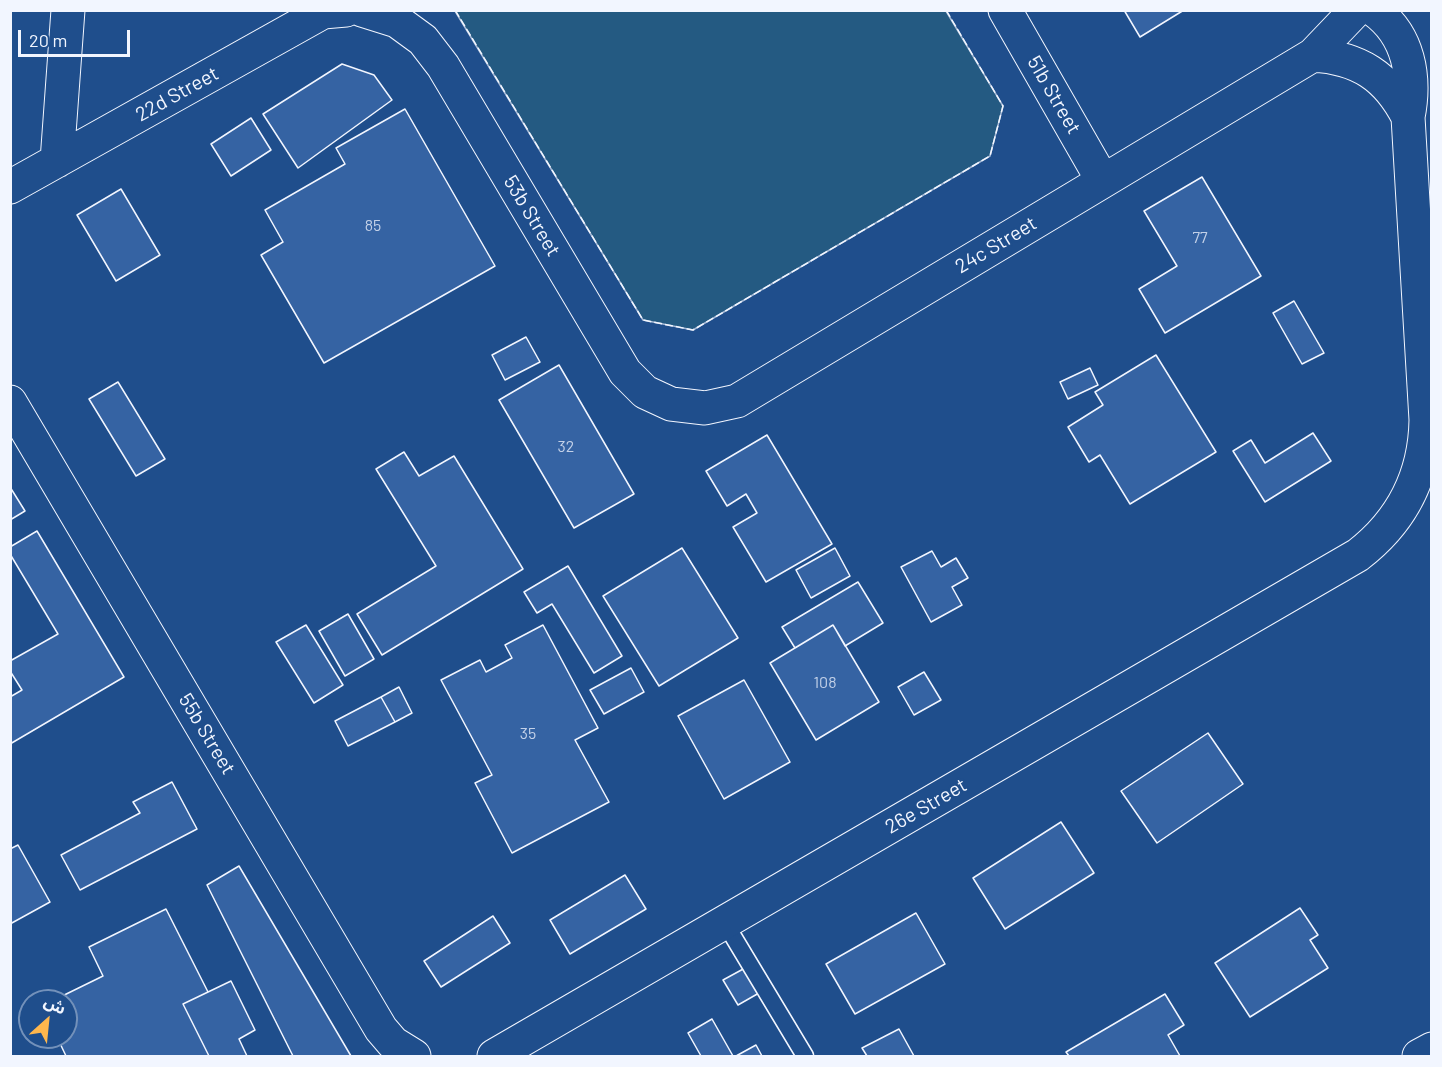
<!DOCTYPE html>
<html>
<head>
<meta charset="utf-8">
<style>
	body { margin:0 }
	#map { position:relative; width:1442px; height:1067px; overflow:hidden; background:#1f4e8c; font-family:Barlow,"Noto Sans Arabic",sans-serif }
	canvas { display:block }
	.frame { position:absolute; inset:0; border:12px solid #f2f6ff; pointer-events:none }
	.north { position:absolute; left:18px; top:989px; width:60px; height:60px; box-sizing:border-box; background:#1f4e8c; border:2px solid #7391ba; border-radius:50%; rotate:27deg; font-size:16px; font-weight:700; line-height:24px; text-align:center; color:#f2f6ff }
	.north::after { content:''; display:block; margin:auto; width:21px; height:27px; background:#ffb74d; clip-path:polygon(50% 0,100% 100%,50% 72%,0 100%) }
	.scale { position:absolute; left:18px; top:30px; width:112px; height:27px; box-sizing:border-box; border:3px solid #f2f6ff; border-top:0; padding-left:8px; font-size:18px; line-height:21px; white-space:nowrap; color:#f2f6ff; -webkit-text-stroke:4px #1f4e8c; paint-order:stroke }
</style>
</head>
<body>
<div id="map">
<canvas width="1442" height="1067"></canvas>
<div class="frame"></div>
<div class="north">ش</div>
<div class="scale">20 m</div>
</div>
<script>
const context = document.querySelector('canvas').getContext('2d');
context.lineJoin = 'round';
function fillPath(path, color) { context.fillStyle = color; context.fill(path, 'evenodd'); }
function stroke(path, color, width, dash) { context.strokeStyle = color; context.lineWidth = width; context.lineCap = dash ? 'butt' : 'round'; context.setLineDash(dash || []); context.stroke(path); }
function write(font, color, halo, rows, align = 'center') {
  context.font = font + ' Barlow,sans-serif'; context.lineWidth = 4.5; context.setLineDash([]); context.textBaseline = 'middle'; context.strokeStyle = halo; context.fillStyle = color; for (const [text, x, y, turn = 0] of rows) {
    context.save(); context.translate(x, y); context.rotate((+turn || 0) * Math.PI / 180); context.textAlign = isNaN(turn) ? turn : align; if (halo) context.strokeText(text, 0, 0); context.fillText(text, 0, 0); context.restore();
  }
}
const green = new Path2D(`
	M 455,11 L 946,11 L 1003,106 L 990,156 L 693,330 L 643,320 Z`);
fillPath(green, '#245a82');
stroke(green, '#a8bbd7', 1.5);
const building = new Path2D(`
	M 1124,10 L 1184,10 L 1140,37 Z
	M 342,64 L 374,75 L 392,100 L 298,168 L 263,114 Z
	M 405,109 L 495,266 L 324,363 L 261,255 L 283,242 L 265,210 L 345,164 L 336,148 Z
	M 251,118 L 271,150 L 231,176 L 211,144 Z
	M 1202,177 L 1261,276 L 1165,333 L 1139,289 L 1177,266 L 1144,211 Z
	M 121,189 L 160,255 L 116,281 L 77,215 Z
	M 1294,301 L 1324,353 L 1302,364 L 1273,313 Z
	M 526,337 L 540,362 L 505,380 L 492,355 Z
	M 1156,355 L 1216,452 L 1130,504 L 1100,455 L 1089,462 L 1068,427 L 1103,405 L 1095,392 Z
	M 559,365 L 634,494 L 574,528 L 499,400 Z
	M 1090,368 L 1098,385 L 1068,399 L 1060,382 Z
	M 118,382 L 165,459 L 136,476 L 89,399 Z
	M 1313,433 L 1331,461 L 1265,502 L 1233,451 L 1251,440 L 1265,463 Z
	M 767,435 L 832,544 L 766,582 L 733,527 L 757,513 L 746,494 L 727,506 L 706,471 Z
	M 404,452 L 419,476 L 454,456 L 523,569 L 382,655 L 357,614 L 436,566 L 376,469 Z
	M 10,487 L 25,511 L 10,520 Z
	M 37,531 L 124,677 L 10,744 L 10,697 L 22,690 L 10,671 L 10,661 L 58,634 L 10,554 L 10,547 Z
	M 682,548 L 738,638 L 659,686 L 603,596 Z
	M 835,548 L 850,576 L 811,598 L 796,570 Z
	M 932,551 L 941,567 L 956,558 L 968,578 L 952,587 L 962,605 L 931,622 L 901,567 Z
	M 568,566 L 622,656 L 594,673 L 552,604 L 537,613 L 524,592 Z
	M 858,582 L 883,623 L 845,646 L 833,625 L 795,648 L 782,627 Z
	M 348,614 L 374,659 L 345,676 L 319,631 Z
	M 306,625 L 343,685 L 314,703 L 276,642 Z
	M 543,625 L 598,728 L 575,740 L 609,802 L 512,853 L 475,783 L 492,775 L 441,680 L 480,660 L 486,672 L 512,658 L 505,645 Z
	M 833,625 L 879,702 L 816,740 L 770,663 Z
	M 631,668 L 644,692 L 604,714 L 590,690 Z
	M 924,672 L 941,700 L 914,715 L 898,687 Z
	M 744,680 L 790,762 L 724,799 L 678,716 Z
	M 399,687 L 412,713 L 395,722 L 381,697 Z
	M 381,697 L 395,722 L 348,746 L 335,721 Z
	M 1208,733 L 1243,784 L 1157,843 L 1121,791 Z
	M 172,782 L 197,829 L 80,890 L 61,855 L 140,813 L 133,802 Z
	M 1061,822 L 1094,873 L 1005,929 L 973,878 Z
	M 18,845 L 50,902 L 10,924 L 10,849 Z
	M 239,866 L 351,1056 L 293,1056 L 207,885 Z
	M 625,875 L 646,909 L 570,954 L 550,920 Z
	M 1300,908 L 1318,935 L 1310,940 L 1328,968 L 1250,1017 L 1215,963 Z
	M 166,909 L 208,992 L 183,1004 L 209,1056 L 66,1056 L 57,1037 L 66,1037 L 66,1001 L 52,1001 L 103,976 L 89,947 Z
	M 916,913 L 945,964 L 855,1014 L 826,964 Z
	M 493,916 L 510,943 L 441,987 L 424,961 Z
	M 745,968 L 759,993 L 738,1005 L 723,980 Z
	M 231,981 L 255,1030 L 239,1039 L 247,1056 L 209,1056 L 183,1004 Z
	M 1165,994 L 1184,1025 L 1168,1035 L 1180,1056 L 1069,1056 L 1066,1052 Z
	M 712,1019 L 733,1056 L 701,1056 L 688,1033 Z
	M 899,1029 L 914,1056 L 867,1056 L 862,1048 Z
	M 756,1045 L 762,1056 L 736,1056 Z`);
fillPath(building, '#3563a3');
stroke(building, '#f2f6ff', 1.5);
const lane = new Path2D(`
	M 725,923 L 805,1056`);
const street = new Path2D(`
	M 362,10 L 397,21 L 423,40 L 443,66 L 625,372 L 645,392 L 671,404 L 705,408 L 737,401 L 1313,55 L 1356,10
	M 1005,10 L 1103,181
	M 1313,55 C 1359,58 1387,76 1408,117
	M 57,161 L 68,10
	M 10,187 L 323,12 L 346,10
	M 10,402 L 381,1029 L 393,1043 L 414,1056
	M 494,1056 L 1358,555 C 1402,521 1425,476 1426,420 L 1408,117 C 1416,77 1409,35 1374,10`);
const primary = new Path2D(`
	M 1419,1056 L 1432,1049`);
stroke(lane, '#f2f6ff', 19);
stroke(street, '#f2f6ff', 35);
stroke(primary, '#f2f6ff', 35);
stroke(lane, '#1f4e8c', 16);
stroke(street, '#1f4e8c', 33);
stroke(primary, '#1f4e8c', 33);
stroke(new Path2D(`
	M 455,10 L 643,320 L 693,330 L 990,156 L 1003,106 L 946,10`), '#f2f6ff', 1.5, [8, 3]);
write('16px', '#c3d1e8', null, [
	["85",373,226],
	["77",1200,238],
	["32",566,447],
	["108",825,683],
	["35",528,734]
]);
write('20px', '#f2f6ff', '#1f4e8c', [
	["22d Street",177,94,-29],
	["51b Street",1054,95,60],
	["53b Street",532,216,59],
	["24c Street",996,245,-31],
	["55b Street",207,734,59],
	["26e Street",926,806,-30]
]);
</script>
</body>
</html>
